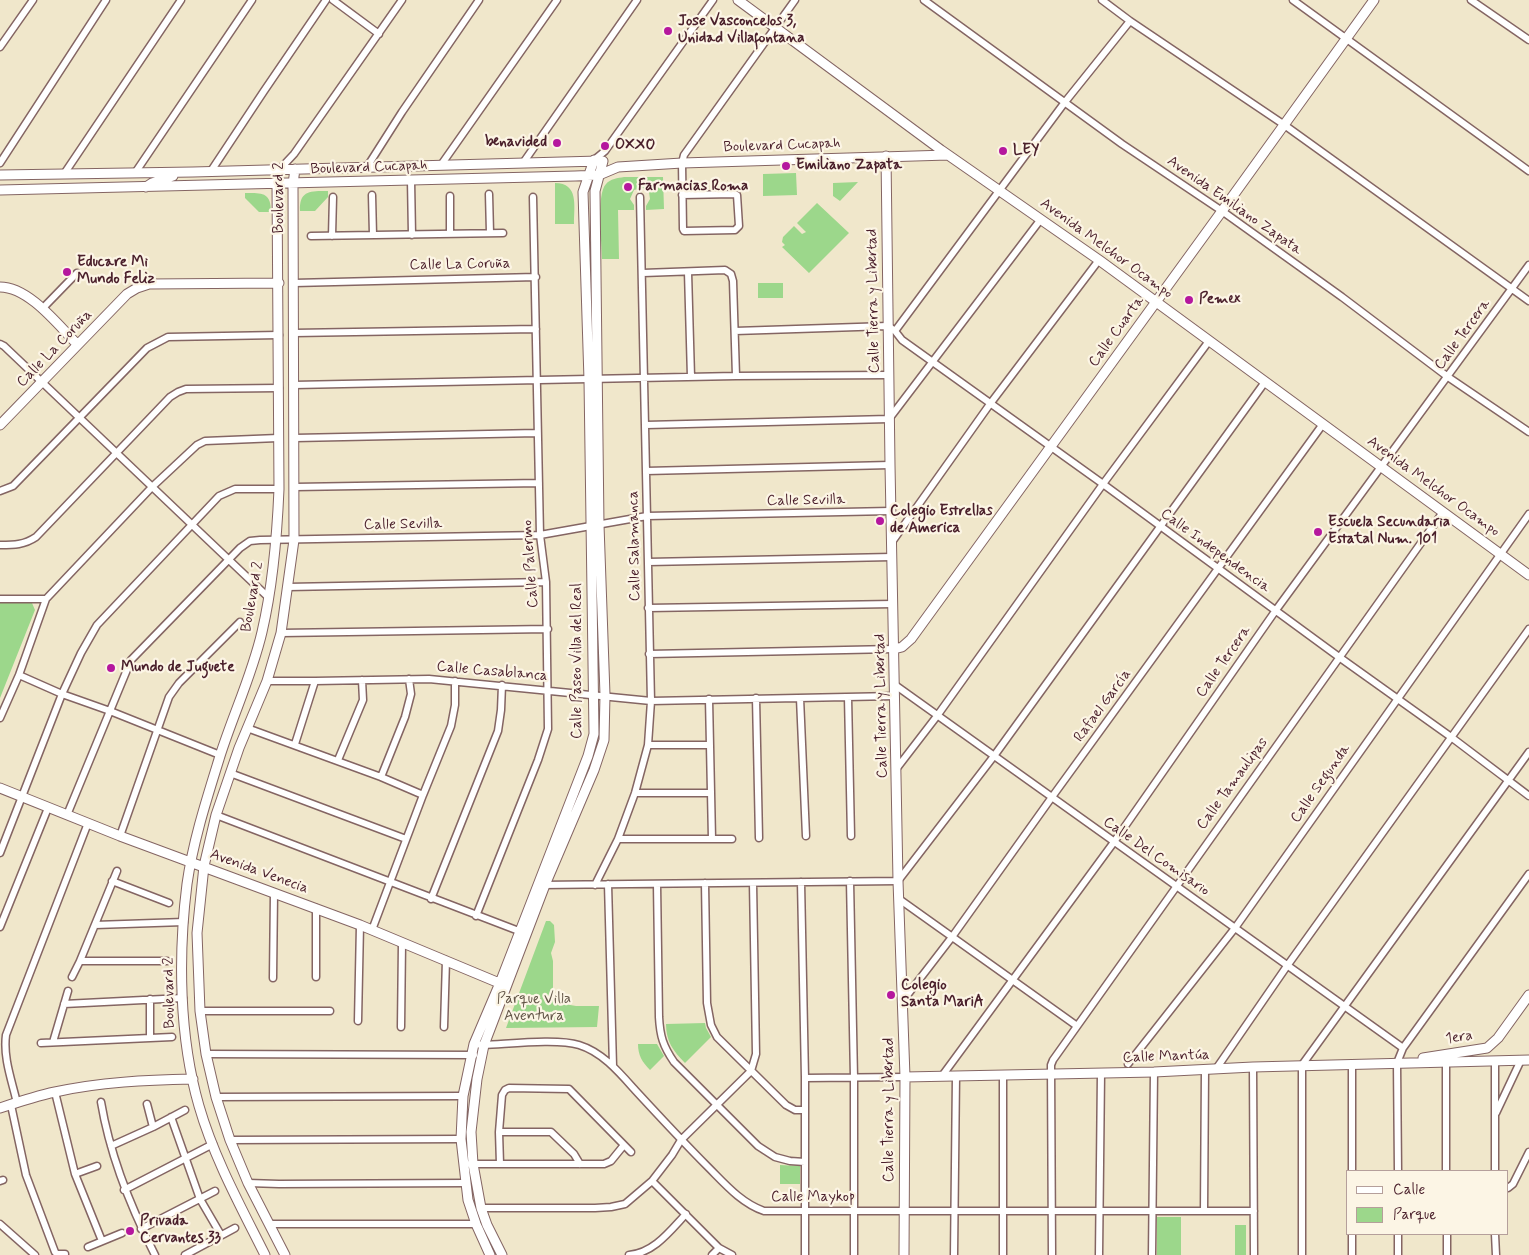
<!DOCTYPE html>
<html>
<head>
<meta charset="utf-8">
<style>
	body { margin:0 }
	#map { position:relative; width:1529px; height:1255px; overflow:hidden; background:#f0e7cb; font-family:Mynerve,sans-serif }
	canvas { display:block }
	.legend { position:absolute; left:1346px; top:1170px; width:162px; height:65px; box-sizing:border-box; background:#fcf5e5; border:1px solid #b59f9b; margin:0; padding:6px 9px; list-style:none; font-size:15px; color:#4a1f2b }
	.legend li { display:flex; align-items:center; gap:10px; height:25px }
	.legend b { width:25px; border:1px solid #b59f9b }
</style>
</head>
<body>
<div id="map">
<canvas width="1529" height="1255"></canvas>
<ul class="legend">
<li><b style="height:6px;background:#fff"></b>Calle</li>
<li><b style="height:14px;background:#9cd78b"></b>Parque</li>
</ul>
</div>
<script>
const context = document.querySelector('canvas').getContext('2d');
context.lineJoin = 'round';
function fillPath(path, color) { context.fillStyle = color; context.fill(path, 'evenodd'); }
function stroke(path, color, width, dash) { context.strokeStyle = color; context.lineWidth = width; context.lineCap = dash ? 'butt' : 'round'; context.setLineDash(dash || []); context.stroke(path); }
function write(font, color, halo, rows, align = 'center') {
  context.font = font + ' Mynerve,sans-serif'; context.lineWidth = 4.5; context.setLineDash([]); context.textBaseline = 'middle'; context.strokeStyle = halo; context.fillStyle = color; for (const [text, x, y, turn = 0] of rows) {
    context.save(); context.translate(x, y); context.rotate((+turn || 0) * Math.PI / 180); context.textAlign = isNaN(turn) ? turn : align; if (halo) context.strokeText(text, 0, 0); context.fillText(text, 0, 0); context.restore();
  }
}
fillPath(new Path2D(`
	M 796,173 L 797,195 L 763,196 L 763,174 Z
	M 624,177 L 663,177 L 664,209 L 646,210 L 646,206 L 650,199 L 649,192 L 643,188 L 634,190 L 630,199 L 634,205 L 634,210 L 618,210 L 619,259 L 602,259 C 602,244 596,194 606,184 C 610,179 618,178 624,177 Z
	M 858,182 L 840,201 L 833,196 L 833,183 Z
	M 555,183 C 579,183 574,206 574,224 L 555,224 Z
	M 328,191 L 328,197 L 315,211 L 300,211 C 299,190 311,191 328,191 Z
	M 245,193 C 262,193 271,192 271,212 L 259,212 L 245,198 Z
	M 817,203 L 849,233 L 809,273 L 782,247 L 785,245 L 782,242 L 783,237 L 794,226 L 802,234 L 806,232 L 797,223 Z
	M 758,283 L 783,283 L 783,298 L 758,298 Z
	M 0,603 L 32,603 L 35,610 L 0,698 Z
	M 546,921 L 550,921 L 554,925 L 555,942 L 551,953 L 553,961 L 553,1002 L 576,1006 L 599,1006 L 597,1027 L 506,1028 Z
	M 705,1023 L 706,1028 L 711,1037 L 685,1063 C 673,1051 666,1041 666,1024 Z
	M 638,1044 L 657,1044 L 664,1056 L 650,1070 C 642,1062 638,1055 638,1044 Z
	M 780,1165 L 800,1166 L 800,1184 L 780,1184 Z
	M 1157,1217 L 1181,1217 L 1181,1255 L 1157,1255 Z
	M 1235,1225 L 1246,1225 L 1246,1255 L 1235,1255 Z`), '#9cd78b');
const street = new Path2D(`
	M 333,0 L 379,34
	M 924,0 L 1122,144 L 1222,211 L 1342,297 L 1448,377 L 1529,432
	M 1102,0 L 1130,21 L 1283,124 L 1529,301
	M 1293,0 L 1529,171
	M 1471,0 L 1529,40
	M 0,47 L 33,0
	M 594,160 L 605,151 L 713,0
	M 0,163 L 106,0
	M 523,163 L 637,0
	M 441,165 L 557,0
	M 367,167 L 402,112 L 479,0
	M 280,169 L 294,154 L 402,0
	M 211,171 L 264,91 L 326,0
	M 135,173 L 252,0
	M 64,174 L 181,0
	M 411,180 L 412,235
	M 489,194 L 490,233
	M 372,195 L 373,235
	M 682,195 L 734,194 L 737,195 L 739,226 L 735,230 L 684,231 L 683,229 L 682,163 L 684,155 L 795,0
	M 450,234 L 450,196
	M 311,236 L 503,233
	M 332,236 L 333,197
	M 688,272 L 691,377
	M 643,273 L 725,270 L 731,274 L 733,281 L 736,376
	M 294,283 L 536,277
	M 42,309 L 77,273
	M 735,331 L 888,326 L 895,331 L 902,340 L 1103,484 L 1339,657 L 1451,737 L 1529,796
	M 895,331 L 1065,102 L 1130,21
	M 294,333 L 536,329
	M 0,344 L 4,346 L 268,597
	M 294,385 L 736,376 L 889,375
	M 646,425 L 889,419 L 1041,219
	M 295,438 L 537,433
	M 646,471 L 890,465
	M 295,487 L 539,483
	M 0,491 L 13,486 L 147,348 L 168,337 L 279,335
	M 892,542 L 990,404 L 1099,260
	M 0,545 C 14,545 24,545 36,537 L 170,397 L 178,392 L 186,389 L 279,388
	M 648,562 L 892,557
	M 288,587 L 546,582
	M 0,599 L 46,599
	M 648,608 L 893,604
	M 281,633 L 548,629
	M 649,654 L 894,649
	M 19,675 L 62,694 L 110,711 L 220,755
	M 267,681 L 315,681 L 429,679 L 651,701 L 895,696
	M 895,685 L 1403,1048
	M 848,697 L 851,836
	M 756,698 L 759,838
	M 800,698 L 806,836
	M 709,699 L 712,839
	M 0,718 L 19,675 L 46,599 L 152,487 L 197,445 L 205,441 L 278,438
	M 247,728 L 381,777 L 423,795
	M 295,744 L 315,681
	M 648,745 L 710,745
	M 338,760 L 363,700 L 362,680
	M 897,768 L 937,716 L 1103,484 L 1209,341
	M 230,773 L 406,839
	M 381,777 L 405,717 L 411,694 L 409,679
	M 635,793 L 711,793
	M 67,815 L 131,660 L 240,548 L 250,541 L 260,540 L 540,535 L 647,516 L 891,511
	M 216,815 L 524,933
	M 120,836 L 169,697 L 179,683 L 240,622
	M 618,839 L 732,839
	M 0,853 L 62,694 L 81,653 L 97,625 L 219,496 L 235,489 L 279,489
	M 112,881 L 169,903
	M 850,881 L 854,1078 L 854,1255
	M 801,882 L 805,1078 L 805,1255
	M 705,883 L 707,1003 L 711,1025 L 717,1037 L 786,1105 L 795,1110 L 804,1110
	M 608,884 L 613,1066
	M 657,884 L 659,1017 C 660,1036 663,1046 674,1062 L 758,1146 L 775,1157 L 790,1161 L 805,1162
	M 541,885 L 898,881 L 994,756 L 1265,382
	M 595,885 L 618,839 L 635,793 L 648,745 L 651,701 L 640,197
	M 431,899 L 498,731 L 501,710 L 502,685
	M 899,899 L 1077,1026
	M 316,908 L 316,977
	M 476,916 L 538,760 L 548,729 L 546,582 L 540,535 L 533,197
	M 95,925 L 184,922
	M 0,927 L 48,808
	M 372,930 L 423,795 L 451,726 L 455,705 L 455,681
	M 80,961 L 167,961
	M 72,977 L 80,961 L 117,871
	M 273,978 L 274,893
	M 150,999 L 150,1038
	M 902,1002 L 952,937 L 1052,797 L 1323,424
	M 64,1004 L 183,998
	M 200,1011 L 330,1011
	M 358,1021 L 360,925
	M 401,1027 L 402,943
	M 444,1027 L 446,960
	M 53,1042 L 68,991
	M 41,1043 L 172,1037
	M 474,1044 L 484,1045 C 509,1044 557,1038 579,1045 C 602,1052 619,1072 635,1090 C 659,1116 683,1142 708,1167 C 725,1184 741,1203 764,1211 L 1254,1211
	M 206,1054 L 474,1055
	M 1495,1061 L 1495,1171
	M 1446,1062 L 1446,1171
	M 1128,1064 L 1235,928 L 1529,514
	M 1253,1067 L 1254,1255
	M 1216,1069 L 1287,966 L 1529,629
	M 942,1076 L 1114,842 L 1276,610 L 1529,265
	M 805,1078 L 905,1077
	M 55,1092 L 75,1174 L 102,1241
	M 216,1097 L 463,1096
	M 101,1102 C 110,1156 130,1206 155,1255
	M 17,1103 C 12,1081 3,1058 6,1035 L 88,823
	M 147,1104 L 153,1127
	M 11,1105 L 26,1175 L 55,1252 L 57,1254 L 65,1254
	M 1496,1113 L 1521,1060
	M 171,1117 L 200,1199 L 221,1235
	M 499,1132 L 551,1132 L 574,1154 L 580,1164
	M 230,1140 L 461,1139
	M 111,1146 L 153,1127 L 185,1110
	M 470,1164 L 604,1164 L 611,1161 L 624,1145
	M 500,1164 L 499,1132 L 502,1095 L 505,1090 L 509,1088 L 569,1089 L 631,1152
	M 1352,1171 L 1352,1064
	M 1398,1171 L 1397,1063 L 1403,1048 L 1529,874
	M 75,1174 L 97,1166
	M 0,1181 L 3,1180
	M 652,1181 L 719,1248 L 732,1255
	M 248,1183 L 279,1184 L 466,1183
	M 1508,1188 L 1513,1184 L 1529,1152
	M 124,1190 L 213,1144
	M 481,1208 L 595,1208 L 611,1207 L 625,1204 L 652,1181 L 672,1155 L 681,1140 L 751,1071 L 756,1054 L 753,883
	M 1204,1211 L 1205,1070
	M 0,1224 L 35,1255
	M 269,1224 L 476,1224
	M 141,1229 L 215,1191
	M 1398,1234 L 1398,1255
	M 1447,1234 L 1447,1255
	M 1495,1234 L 1496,1255
	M 88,1247 L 122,1233
	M 185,1255 L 235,1228
	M 629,1255 C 654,1253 670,1231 686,1214
	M 712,1255 L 719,1248
	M 954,1255 L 956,1076
	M 1003,1255 L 1003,1075
	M 1052,1255 L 1051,1065 L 1053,1060 L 1443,512
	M 1099,1255 L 1101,1073
	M 1152,1255 L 1154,1072
	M 1302,1255 L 1302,1065 L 1529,752
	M 1352,1255 L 1352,1234`);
const secondary = new Path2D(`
	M 738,0 L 941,150 L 1099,260 L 1529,575
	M 886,156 L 890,465 L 898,881 L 905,1077 L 904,1255
	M 0,175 L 193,172 L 599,161
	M 146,187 L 152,183 L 173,176
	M 0,190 L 575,176 L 599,175 L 618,167 L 682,163 L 948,155
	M 0,287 C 29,287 58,325 77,344
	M 0,425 L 127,294 L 137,288 L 149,284 L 279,283
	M 894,649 L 902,647 L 911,639 L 1222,211 L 1374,0
	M 0,788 L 120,836 L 360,925 L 504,985
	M 1423,1058 L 1487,1048 L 1498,1038 L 1529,995
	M 905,1077 L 1154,1072 L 1253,1067 L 1529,1060
	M 0,1108 C 18,1102 36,1096 55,1092 C 100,1082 147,1080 193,1079
	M 265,1255 C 241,1207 214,1158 199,1106 C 179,1037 178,955 187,884 C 193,841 207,798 220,756 C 233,715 252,675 262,632 C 273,585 277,537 279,489 L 277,184 L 280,169
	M 285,1255 L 248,1183 L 230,1140 L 216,1097 L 206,1054 L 200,1011 L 197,933 L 204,866 L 216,815 L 239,748 L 267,681 L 281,633 L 294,540 L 293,184 L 295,169
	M 490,1255 L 476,1224 L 468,1200 L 461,1139 L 463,1096 L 474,1044 L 500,983 L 588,756 L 594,734 L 589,380 L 583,192 L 594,160
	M 502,1255 L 487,1225 L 481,1208 L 473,1164 L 471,1132 L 477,1079 L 484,1045 L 545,885 L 594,770 L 604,740 L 605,695 L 599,525 L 595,191 L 603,161`);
stroke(street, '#846563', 9);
stroke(secondary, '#846563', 11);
stroke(street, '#fff', 6);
stroke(secondary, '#fff', 9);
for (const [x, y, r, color] of [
	[668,31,5,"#b5179e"],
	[557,143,5,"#b5179e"],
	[605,146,5,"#b5179e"],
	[1003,151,5,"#b5179e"],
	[786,166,5,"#b5179e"],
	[628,187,5,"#b5179e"],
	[67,272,5,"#b5179e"],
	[1189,300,5,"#b5179e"],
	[880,521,5,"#b5179e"],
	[1318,532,5,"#b5179e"],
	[111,668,5,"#b5179e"],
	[891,995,5,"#b5179e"],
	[130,1231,5,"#b5179e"]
]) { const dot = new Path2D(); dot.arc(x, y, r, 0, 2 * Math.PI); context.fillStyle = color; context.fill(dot); stroke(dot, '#fcf5e5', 2); }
write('bold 15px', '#4a1f2b', '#fcf5e5', [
	["Jose Vasconcelos 3,",678,22],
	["Unidad Villafontana",678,39],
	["benavided",547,143,"right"],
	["OXXO",615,146],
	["LEY",1013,151],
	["Emiliano Zapata",796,166],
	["Farmacias Roma",638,187],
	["Educare Mi",77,263],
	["Mundo Feliz",77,280],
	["Pemex",1199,300],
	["Colegio Estrellas",890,512],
	["de America",890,529],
	["Escuela Secundaria",1328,523],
	["Estatal Num. 101",1328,540],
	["Mundo de Juguete",121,668],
	["Colegio",901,986],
	["Santa MariA",901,1003],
	["Privada",140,1222],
	["Cervantes 33",140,1239]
], 'left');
write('15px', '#4a1f2b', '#fcf5e5', [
	["Boulevard Cucapah",782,146,-2],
	["Boulevard Cucapah",369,168,-2],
	["Boulevard 2",280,198,-90],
	["Avenida Emiliano Zapata",1234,206,35],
	["Avenida Melchor Ocampo",1106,249,36],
	["Calle La Coruña",460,265,-1],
	["Calle Tierra y Libertad",874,301,-91],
	["Calle Cuarta",1117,332,-54],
	["Calle Tercera",1463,335,-54],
	["Calle La Coruña",55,349,-46],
	["Avenida Melchor Ocampo",1433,487,36],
	["Calle Sevilla",806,501,-1],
	["Calle Sevilla",403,525,-1],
	["Calle Salamanca",635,546,-91],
	["Calle Independencia",1215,551,36],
	["Calle Palermo",531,564,-94],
	["Boulevard 2",253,597,-80],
	["Calle Paseo Villa del Real",578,661,-90],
	["Calle Tercera",1224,662,-55],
	["Calle Casablanca",492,672,5],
	["Calle Tierra y Libertad",882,706,-91],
	["Rafael García",1103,706,-54],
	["Calle Tamaulipas",1233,784,-54],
	["Calle Segunda",1321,784,-55],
	["Calle Del Comisario",1156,857,35],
	["Avenida Venecia",259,872,20],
	["Boulevard 2",170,993,-91],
	["1era",1459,1038,-8],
	["Calle Mantúa",1166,1057,-2],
	["Calle Tierra y Libertad",890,1110,-90],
	["Calle Maykop",813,1198]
]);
write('15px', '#635648', '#fcf5e5', [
	["Parque Villa",534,1000],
	["Aventura",534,1017]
]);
</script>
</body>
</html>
